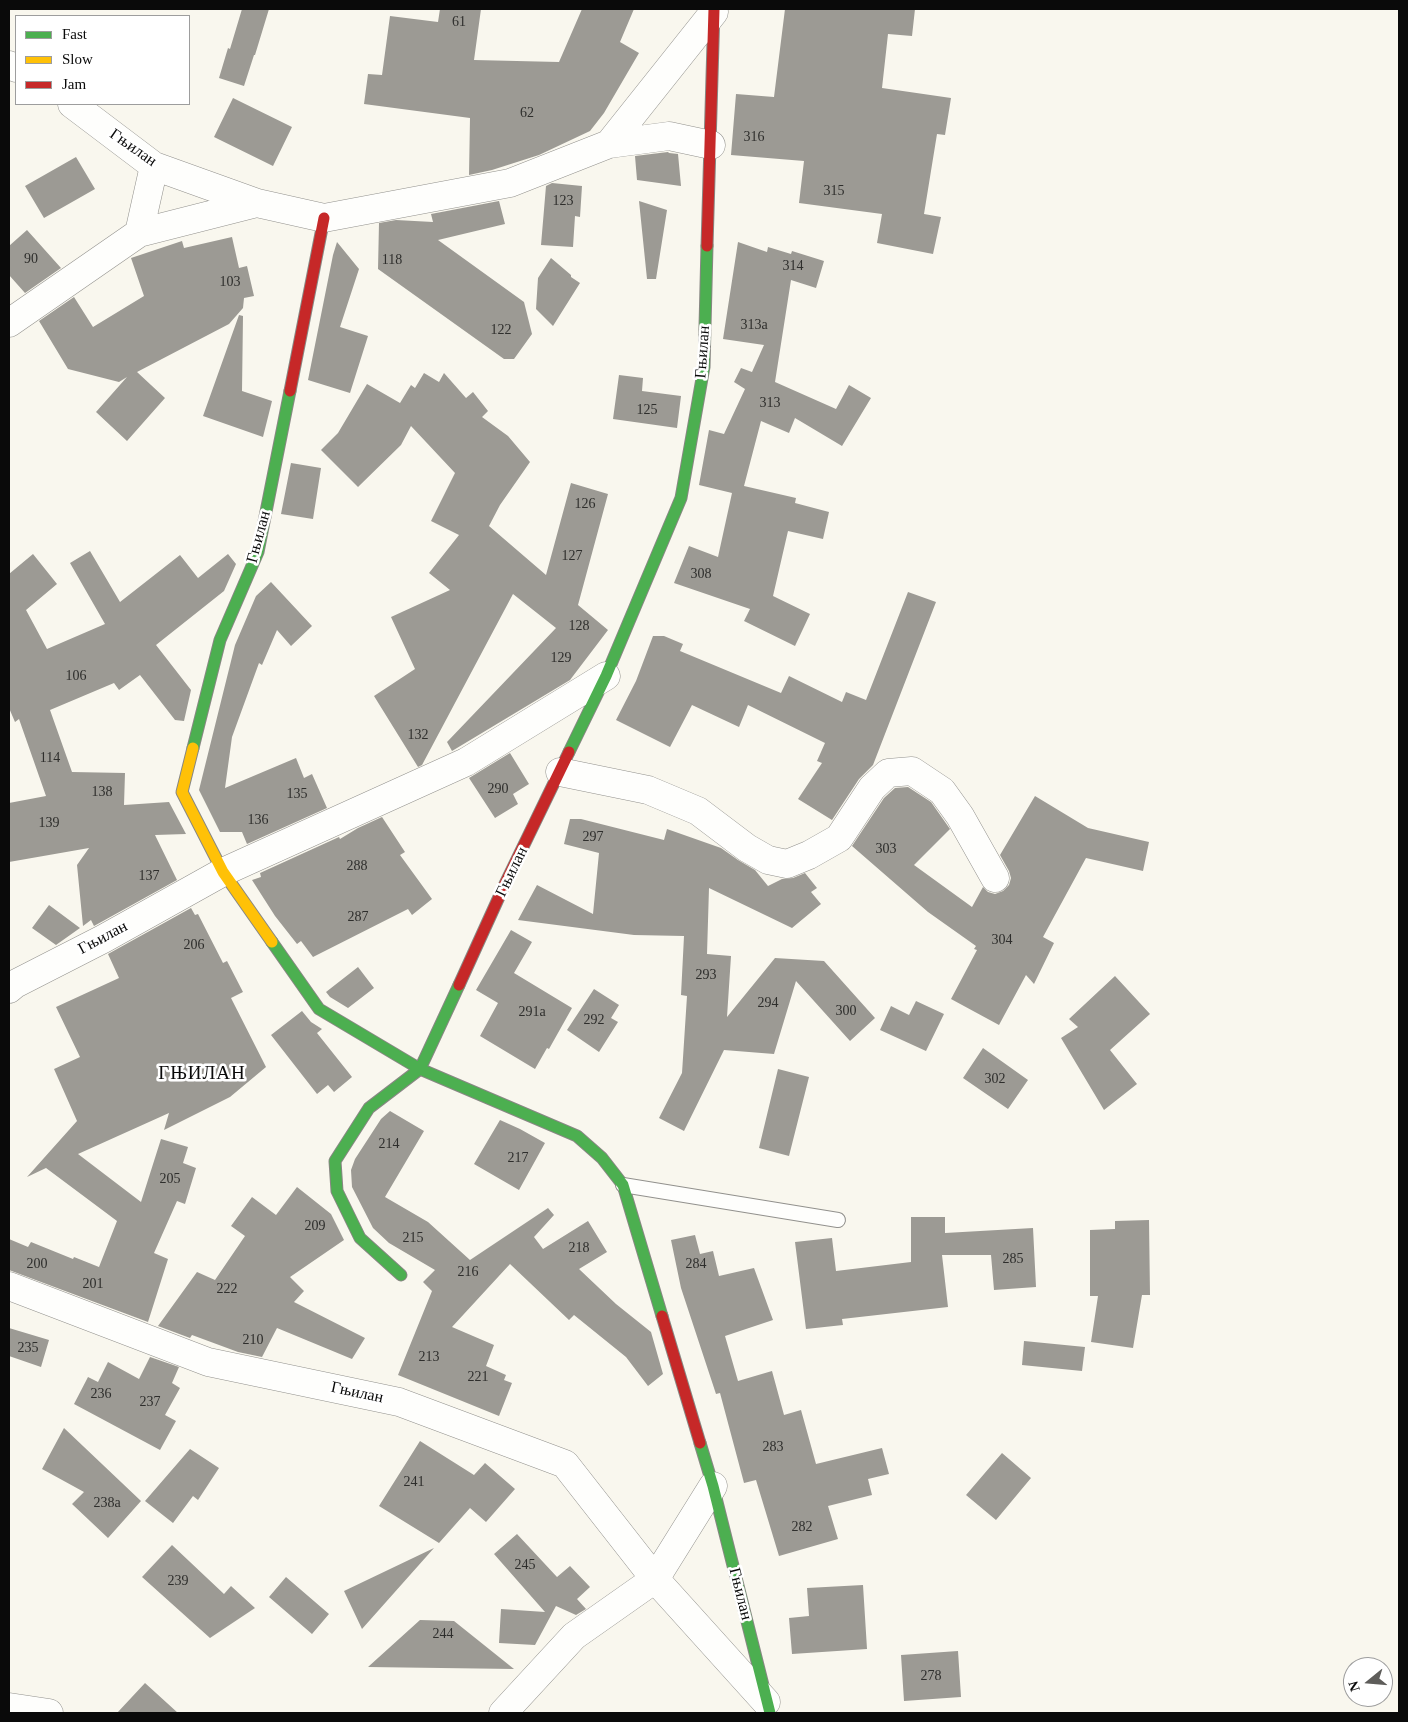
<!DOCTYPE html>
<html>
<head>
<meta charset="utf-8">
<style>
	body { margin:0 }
	#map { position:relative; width:1408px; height:1722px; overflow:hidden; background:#f9f7ee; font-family:Georgia,serif }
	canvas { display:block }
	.frame { position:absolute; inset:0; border:10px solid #0a0a0a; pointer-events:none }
	.legend { position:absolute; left:15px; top:15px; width:175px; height:90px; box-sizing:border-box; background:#fff; border:1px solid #9d9d9d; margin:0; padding:6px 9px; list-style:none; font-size:15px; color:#0a0a0a }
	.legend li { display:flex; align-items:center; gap:10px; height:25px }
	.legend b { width:25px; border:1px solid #9d9d9d }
	.north { position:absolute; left:1343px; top:1657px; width:50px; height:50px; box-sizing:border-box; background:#fff; border:1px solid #9d9d9d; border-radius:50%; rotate:253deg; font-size:14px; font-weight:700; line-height:20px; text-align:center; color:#0a0a0a }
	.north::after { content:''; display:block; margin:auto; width:18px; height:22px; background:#5e5d5a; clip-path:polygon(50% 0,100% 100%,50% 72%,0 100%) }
</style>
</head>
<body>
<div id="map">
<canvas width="1408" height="1722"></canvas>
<div class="frame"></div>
<ul class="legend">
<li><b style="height:6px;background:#4caf50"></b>Fast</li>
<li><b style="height:6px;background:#ffc107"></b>Slow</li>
<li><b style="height:6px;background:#c62828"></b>Jam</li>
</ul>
<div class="north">N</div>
</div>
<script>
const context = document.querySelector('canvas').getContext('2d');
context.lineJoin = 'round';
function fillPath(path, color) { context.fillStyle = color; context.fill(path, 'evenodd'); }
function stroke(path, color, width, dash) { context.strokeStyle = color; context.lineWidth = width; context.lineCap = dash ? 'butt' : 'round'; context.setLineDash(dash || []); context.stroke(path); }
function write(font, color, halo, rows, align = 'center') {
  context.font = font + ' Georgia,serif'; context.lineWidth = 5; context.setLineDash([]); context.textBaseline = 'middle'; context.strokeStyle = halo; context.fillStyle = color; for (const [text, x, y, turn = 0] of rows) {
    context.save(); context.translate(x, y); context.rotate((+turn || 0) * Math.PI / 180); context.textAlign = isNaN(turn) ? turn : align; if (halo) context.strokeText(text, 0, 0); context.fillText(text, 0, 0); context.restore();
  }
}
fillPath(new Path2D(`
	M 242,9 L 269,9 L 255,55 L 254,55 L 244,86 L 219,78 L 228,48 L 230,49 Z
	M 440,9 L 481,9 L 474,60 L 559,62 L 582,9 L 634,9 L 620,42 L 639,53 L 604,113 L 590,131 L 539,155 L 492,170 L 469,175 L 470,118 L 364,104 L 368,74 L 382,75 L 390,16 L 438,22 Z
	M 785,9 L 915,9 L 912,36 L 888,34 L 882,88 L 951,98 L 945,135 L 937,134 L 924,214 L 941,217 L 933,254 L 877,243 L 882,214 L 799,203 L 804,161 L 731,155 L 736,94 L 774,97 Z
	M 233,98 L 292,127 L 273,166 L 214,137 Z
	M 668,152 L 669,153 L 678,154 L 681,186 L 637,180 L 635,156 Z
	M 76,157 L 95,189 L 44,218 L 25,186 Z
	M 552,183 L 582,186 L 580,217 L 575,216 L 573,247 L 541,245 L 546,186 Z
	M 499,201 L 505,224 L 438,240 L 524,302 L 532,334 L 514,359 L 504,359 L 378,269 L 379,223 L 396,220 L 433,222 L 431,214 Z
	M 639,201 L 667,210 L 656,279 L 647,279 Z
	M 27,230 L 61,268 L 25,293 L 9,275 L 9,246 Z
	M 232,237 L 239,268 L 247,266 L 254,296 L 244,298 L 243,308 L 229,324 L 137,372 L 165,398 L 127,441 L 96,412 L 127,377 L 119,382 L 68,369 L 39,321 L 74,297 L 93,327 L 144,296 L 131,258 L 182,241 L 184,248 Z
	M 337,242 L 359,269 L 340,327 L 368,336 L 350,393 L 308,380 L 333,255 Z
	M 738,242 L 767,252 L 768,247 L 791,254 L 792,251 L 824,261 L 816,288 L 791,280 L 775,382 L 836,409 L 849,385 L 871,398 L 842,446 L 795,418 L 789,433 L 761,421 L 744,486 L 796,498 L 795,503 L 829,512 L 823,539 L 788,531 L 773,596 L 810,614 L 795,646 L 744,621 L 750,609 L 674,583 L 689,546 L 718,557 L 732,493 L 699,485 L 709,430 L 724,434 L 745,389 L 734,382 L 741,368 L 752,372 L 764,345 L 723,339 Z
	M 551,258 L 571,275 L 571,277 L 580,283 L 553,326 L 536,309 L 538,278 Z
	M 239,315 L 243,316 L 242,391 L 272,401 L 263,437 L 203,416 Z
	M 424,373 L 439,382 L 444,373 L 466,398 L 473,392 L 488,411 L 482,417 L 508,436 L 530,462 L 500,505 L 489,526 L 546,575 L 571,483 L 608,494 L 578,605 L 608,630 L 570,680 L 452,751 L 447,742 L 556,628 L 513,594 L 422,765 L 418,767 L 374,696 L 415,669 L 391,617 L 450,590 L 429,573 L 459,535 L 431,521 L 455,473 L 411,426 L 401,445 L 358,487 L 321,450 L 338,433 L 367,384 L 400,403 L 411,385 L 415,388 Z
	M 619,375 L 643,378 L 642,391 L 681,396 L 677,428 L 613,419 Z
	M 291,463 L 321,468 L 313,519 L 281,514 Z
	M 90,551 L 120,602 L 180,555 L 198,578 L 228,554 L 236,564 L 224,591 L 156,645 L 191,690 L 184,721 L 175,720 L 140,675 L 119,690 L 114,683 L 50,710 L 72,772 L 125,773 L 124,805 L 169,802 L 186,834 L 155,835 L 177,880 L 94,926 L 91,920 L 83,926 L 77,865 L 89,848 L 9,862 L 9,803 L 46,796 L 19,719 L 15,722 L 9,708 L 9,574 L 33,554 L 57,584 L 26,610 L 47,649 L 105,624 L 70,563 Z
	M 271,582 L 312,626 L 291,646 L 277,630 L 262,665 L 259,663 L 232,737 L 225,788 L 296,758 L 304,778 L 312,774 L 327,808 L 247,844 L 242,832 L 220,832 L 199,790 L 235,645 L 256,596 Z
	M 908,592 L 936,602 L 873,765 L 859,779 L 832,820 L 798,799 L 822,763 L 817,761 L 825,743 L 748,705 L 739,727 L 692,705 L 670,747 L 616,720 L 636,681 L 653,636 L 664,636 L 683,644 L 680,651 L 781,693 L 789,676 L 842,702 L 846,692 L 866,700 Z
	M 510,753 L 529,784 L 513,794 L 518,804 L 495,818 L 469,778 Z
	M 908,787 L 931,802 L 950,829 L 914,865 L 972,907 L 983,887 L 988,892 L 995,894 L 1003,891 L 1009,885 L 1011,878 L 1009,871 L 1000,855 L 1035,796 L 1088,828 L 1149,842 L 1143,871 L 1086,858 L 1043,937 L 1054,943 L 1034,984 L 1026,975 L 999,1025 L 951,999 L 977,950 L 974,949 L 976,946 L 928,912 L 852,846 L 884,798 L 895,788 Z
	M 382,817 L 405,852 L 400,855 L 432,899 L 412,915 L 408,909 L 313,957 L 301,941 L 297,944 L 275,916 L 252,880 L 261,877 L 260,873 L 339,837 L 340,839 L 358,828 Z
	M 570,819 L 581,819 L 664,840 L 667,829 L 721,848 L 738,860 L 755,870 L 768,886 L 782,879 L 793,878 L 805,873 L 817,888 L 811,892 L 821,904 L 792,928 L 709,888 L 707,954 L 731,956 L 727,1017 L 775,958 L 824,961 L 875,1018 L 850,1041 L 796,981 L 774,1054 L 724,1050 L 684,1131 L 659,1118 L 682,1073 L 687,996 L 681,995 L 684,936 L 634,935 L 518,920 L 537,885 L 593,914 L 599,853 L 564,844 Z
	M 49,905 L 80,928 L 56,945 L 32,928 Z
	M 191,908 L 195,915 L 198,914 L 223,963 L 227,961 L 243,992 L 231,998 L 266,1067 L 230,1097 L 164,1130 L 169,1113 L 78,1154 L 141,1202 L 161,1139 L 188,1147 L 183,1163 L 196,1168 L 185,1204 L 177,1201 L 154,1253 L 168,1259 L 148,1322 L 9,1270 L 9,1239 L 28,1247 L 31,1242 L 73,1259 L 74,1257 L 99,1267 L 117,1221 L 46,1168 L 27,1177 L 77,1121 L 54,1069 L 80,1057 L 56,1007 L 119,978 L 108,954 Z
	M 511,930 L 532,942 L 514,973 L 572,1008 L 549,1049 L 547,1048 L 535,1069 L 480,1036 L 498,1003 L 476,990 Z
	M 358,967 L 374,988 L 348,1008 L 330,997 L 326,992 Z
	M 1115,976 L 1150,1014 L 1110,1050 L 1137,1084 L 1104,1110 L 1061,1038 L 1078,1027 L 1069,1019 Z
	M 594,989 L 619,1005 L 611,1018 L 618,1022 L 599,1052 L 567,1030 Z
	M 916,1001 L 944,1014 L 926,1051 L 880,1030 L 891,1006 L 909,1015 Z
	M 302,1011 L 311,1022 L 322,1029 L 317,1033 L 352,1077 L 334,1092 L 328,1085 L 317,1094 L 271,1035 Z
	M 983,1048 L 1028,1080 L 1008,1109 L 963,1078 Z
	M 778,1069 L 809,1077 L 789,1156 L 759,1148 Z
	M 390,1111 L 424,1131 L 385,1197 L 428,1222 L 470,1260 L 548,1208 L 554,1215 L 534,1237 L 543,1249 L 588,1221 L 607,1252 L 579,1269 L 616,1304 L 651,1332 L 663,1374 L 648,1386 L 626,1357 L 574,1315 L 569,1320 L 510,1264 L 452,1327 L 494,1345 L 486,1366 L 506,1375 L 504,1380 L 512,1383 L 499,1416 L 398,1375 L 432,1291 L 423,1282 L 435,1270 L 389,1243 L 373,1228 L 352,1187 L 351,1170 L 355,1159 L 381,1119 Z
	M 500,1120 L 520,1129 L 545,1143 L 519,1190 L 474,1164 Z
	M 297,1187 L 331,1214 L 344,1240 L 290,1277 L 304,1291 L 294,1302 L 365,1338 L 352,1359 L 277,1328 L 262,1357 L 238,1352 L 192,1335 L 190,1338 L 158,1326 L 197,1272 L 215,1280 L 245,1236 L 231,1226 L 252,1197 L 276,1215 Z
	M 911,1217 L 945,1217 L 945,1233 L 1033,1228 L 1036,1287 L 994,1290 L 991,1255 L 942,1255 L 948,1307 L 842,1319 L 843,1325 L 806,1329 L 795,1242 L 832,1238 L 836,1271 L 911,1262 Z
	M 1149,1220 L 1150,1295 L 1142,1295 L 1133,1348 L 1091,1342 L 1098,1296 L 1090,1296 L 1090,1230 L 1115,1229 L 1115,1221 Z
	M 695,1235 L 700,1254 L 713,1251 L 719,1276 L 754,1268 L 773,1320 L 725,1336 L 738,1381 L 772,1371 L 784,1415 L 801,1410 L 816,1464 L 882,1448 L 889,1474 L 868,1479 L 872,1495 L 828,1506 L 838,1539 L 779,1556 L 756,1480 L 744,1483 L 720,1393 L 716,1394 L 681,1288 L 671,1240 Z
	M 9,1328 L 49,1340 L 41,1367 L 9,1356 Z
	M 1024,1341 L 1085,1347 L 1082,1371 L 1022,1365 Z
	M 150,1357 L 179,1367 L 172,1383 L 180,1388 L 165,1415 L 176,1421 L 160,1450 L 74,1404 L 88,1377 L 98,1382 L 108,1362 L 139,1379 Z
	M 64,1428 L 141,1501 L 108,1538 L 72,1504 L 84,1492 L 42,1469 Z
	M 420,1441 L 474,1475 L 485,1463 L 515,1489 L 486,1522 L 470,1508 L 439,1543 L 379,1506 Z
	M 190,1449 L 219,1468 L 198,1500 L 193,1496 L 173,1523 L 145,1501 Z
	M 1002,1453 L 1031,1478 L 996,1520 L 966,1495 Z
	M 517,1534 L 557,1577 L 570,1566 L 590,1587 L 577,1599 L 586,1609 L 576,1615 L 556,1606 L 535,1645 L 499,1643 L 501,1609 L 545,1612 L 494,1554 Z
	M 172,1545 L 224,1594 L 231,1586 L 255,1608 L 210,1638 L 142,1577 Z
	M 434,1548 L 362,1629 L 344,1591 Z
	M 286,1577 L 329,1614 L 312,1634 L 269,1597 Z
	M 863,1585 L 867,1649 L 792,1654 L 789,1618 L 809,1616 L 807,1588 Z
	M 420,1620 L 454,1621 L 514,1669 L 368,1667 Z
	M 958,1651 L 961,1697 L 904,1701 L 901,1655 Z
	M 145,1683 L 178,1713 L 117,1713 Z`), '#9c9a94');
const lane = new Path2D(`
	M 623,1185 L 838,1220`);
const street = new Path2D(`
	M 9,65 L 16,68
	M 72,104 L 154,166 L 257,203 L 324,218 L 510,183 L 609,144 L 714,12
	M 609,144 L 669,136 L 711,145
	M 139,233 L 154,166
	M 9,323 L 139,233 L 257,203
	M 560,772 L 648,790 L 698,811 L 747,848 L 768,860 L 787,864 L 809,855 L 839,838 L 872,788 L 888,773 L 912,771 L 942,791 L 960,816 L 995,878
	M 9,989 L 15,984 L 103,939 L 223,872 L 466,762 L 606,676
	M 9,1286 L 208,1362 L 399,1402 L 565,1464 L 655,1579 L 766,1702
	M 9,1707 L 49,1713
	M 503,1713 L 574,1636 L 655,1579 L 713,1486`);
const fast = new Path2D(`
	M 193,748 L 220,640 L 258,552 L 290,391
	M 569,752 L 606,676 L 681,498 L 704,367 L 707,246
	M 272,942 L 319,1009 L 420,1069 L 577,1136 L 602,1158 L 623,1185 L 662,1316
	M 401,1275 L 360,1238 L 337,1191 L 335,1161 L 369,1108 L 420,1069 L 459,985
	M 700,1443 L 713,1486 L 770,1713`);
const slow = new Path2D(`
	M 193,748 L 182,792 L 223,872 L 272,942`);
const jam = new Path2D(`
	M 707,246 L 714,9
	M 290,391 L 324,218
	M 459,985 L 504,886 L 569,752
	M 662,1316 L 700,1443`);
stroke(lane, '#92918d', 16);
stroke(street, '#92918d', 29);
stroke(fast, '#888783', 13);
stroke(slow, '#888783', 13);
stroke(jam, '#888783', 13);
stroke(lane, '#fefefc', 14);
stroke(street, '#fefefc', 28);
stroke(fast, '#4caf50', 11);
stroke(slow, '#ffc107', 11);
stroke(jam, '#c62828', 11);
write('14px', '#2e2e2c', null, [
	["61",459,22],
	["62",527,113],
	["316",754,137],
	["315",834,191],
	["123",563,201],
	["90",31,259],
	["118",392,260],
	["314",793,266],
	["103",230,282],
	["313a",754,325],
	["122",501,330],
	["313",770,403],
	["125",647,410],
	["126",585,504],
	["127",572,556],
	["308",701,574],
	["128",579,626],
	["129",561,658],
	["106",76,676],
	["132",418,735],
	["114",50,758],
	["290",498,789],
	["138",102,792],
	["135",297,794],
	["136",258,820],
	["139",49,823],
	["297",593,837],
	["303",886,849],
	["288",357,866],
	["137",149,876],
	["287",358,917],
	["304",1002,940],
	["206",194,945],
	["293",706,975],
	["294",768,1003],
	["300",846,1011],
	["291a",532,1012],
	["292",594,1020],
	["302",995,1079],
	["214",389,1144],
	["217",518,1158],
	["205",170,1179],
	["209",315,1226],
	["215",413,1238],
	["218",579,1248],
	["285",1013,1259],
	["200",37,1264],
	["284",696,1264],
	["216",468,1272],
	["201",93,1284],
	["222",227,1289],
	["210",253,1340],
	["235",28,1348],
	["213",429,1357],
	["221",478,1377],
	["236",101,1394],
	["237",150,1402],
	["283",773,1447],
	["241",414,1482],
	["238a",107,1503],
	["282",802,1527],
	["245",525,1565],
	["239",178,1581],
	["244",443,1634],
	["278",931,1676]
]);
write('16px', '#0a0a0a', '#fff', [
	["Гњилан",133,148,35],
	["Гњилан",703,352,-86],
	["Гњилан",259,537,-75],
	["Гњилан",512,872,-64],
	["Гњилан",103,938,-28],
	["Гњилан",357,1393,12],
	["Гњилан",740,1594,76]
]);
context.letterSpacing = '1px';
write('19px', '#0a0a0a', '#fff', [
	["ГЊИЛАН",202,1074]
]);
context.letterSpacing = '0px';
</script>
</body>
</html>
